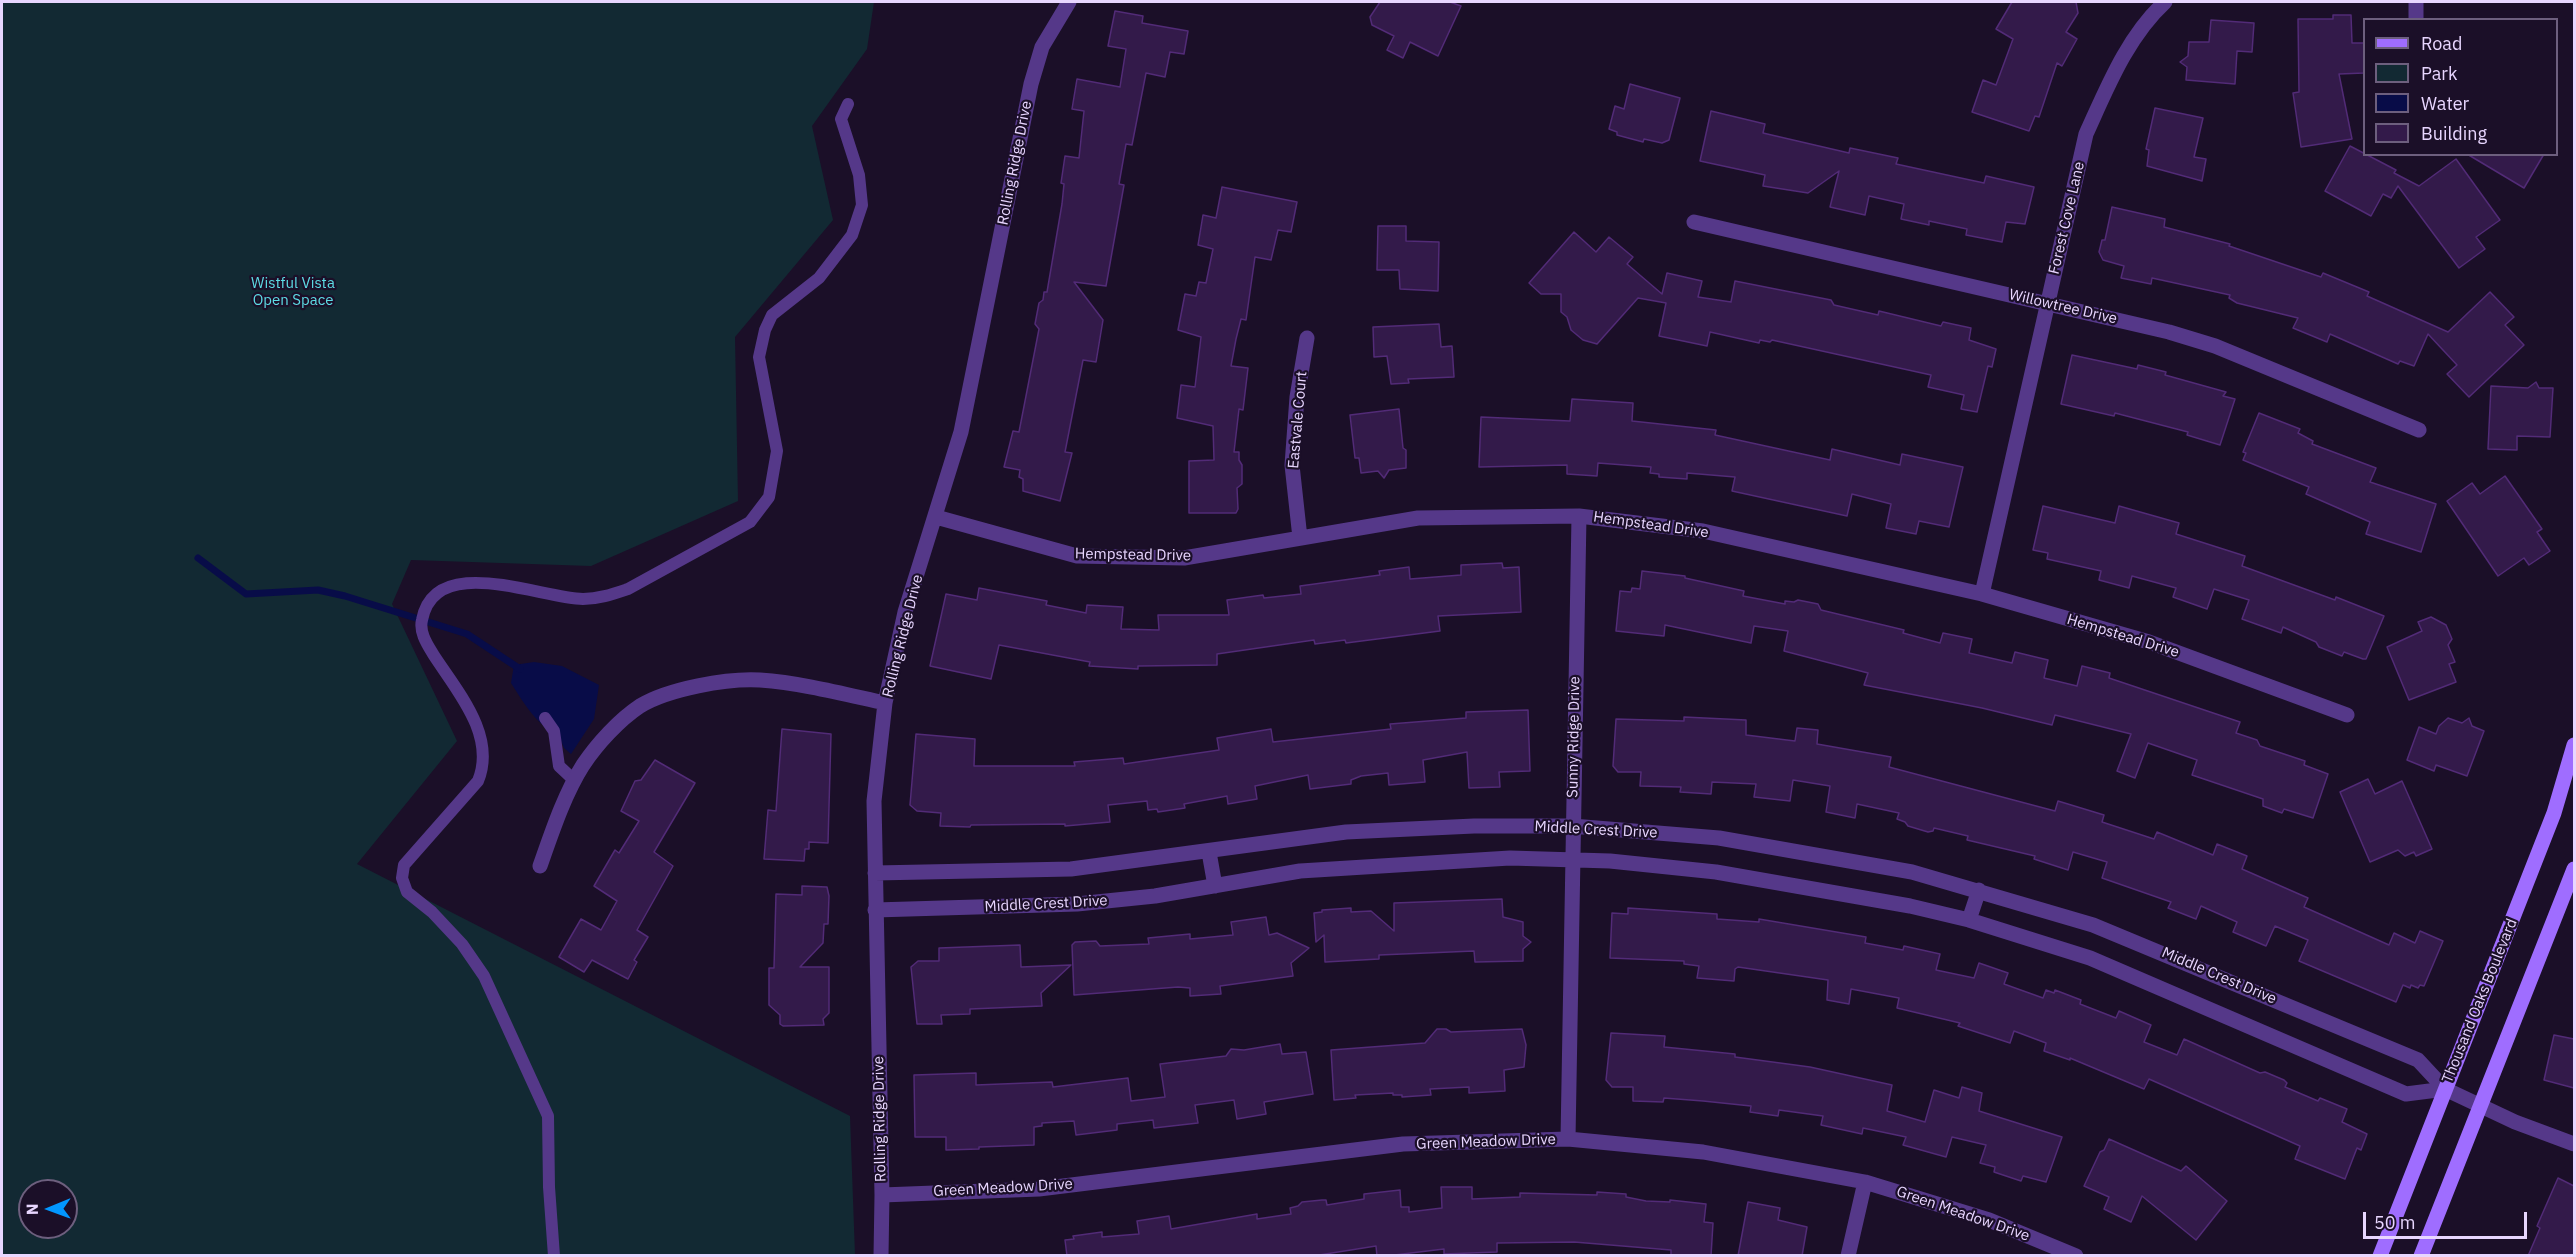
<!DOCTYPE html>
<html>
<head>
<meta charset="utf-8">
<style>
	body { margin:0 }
	#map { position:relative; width:2576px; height:1257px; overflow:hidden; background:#1b0f28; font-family:"IBM Plex Sans",sans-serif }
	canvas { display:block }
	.frame { position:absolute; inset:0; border:3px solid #e8d6ff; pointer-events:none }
	.legend { position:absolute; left:2363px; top:18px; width:195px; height:138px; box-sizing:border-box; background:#1b0f28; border:2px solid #6d5f7e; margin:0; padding:8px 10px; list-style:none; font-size:18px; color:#e8d6ff }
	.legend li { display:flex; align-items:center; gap:12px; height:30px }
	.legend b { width:30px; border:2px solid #6d5f7e }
	.north { position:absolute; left:18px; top:1179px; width:60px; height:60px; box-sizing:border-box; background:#1b0f28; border:2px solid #6d5f7e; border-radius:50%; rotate:269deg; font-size:16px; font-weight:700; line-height:24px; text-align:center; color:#e8d6ff }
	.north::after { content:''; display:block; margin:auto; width:21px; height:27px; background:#0297ff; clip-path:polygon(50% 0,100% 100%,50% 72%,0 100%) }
	.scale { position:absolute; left:2363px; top:1212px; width:164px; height:27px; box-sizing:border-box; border:3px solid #e8d6ff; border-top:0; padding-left:8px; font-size:18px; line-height:21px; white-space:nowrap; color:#e8d6ff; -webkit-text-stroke:4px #1b0f28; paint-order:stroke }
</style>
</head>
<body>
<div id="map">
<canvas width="2576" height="1257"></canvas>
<div class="frame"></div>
<ul class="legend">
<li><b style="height:8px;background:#9f6dff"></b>Road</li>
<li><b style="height:16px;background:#122933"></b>Park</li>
<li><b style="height:16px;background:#080c48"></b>Water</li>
<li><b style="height:16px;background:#331a4a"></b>Building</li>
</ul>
<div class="north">N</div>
<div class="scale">50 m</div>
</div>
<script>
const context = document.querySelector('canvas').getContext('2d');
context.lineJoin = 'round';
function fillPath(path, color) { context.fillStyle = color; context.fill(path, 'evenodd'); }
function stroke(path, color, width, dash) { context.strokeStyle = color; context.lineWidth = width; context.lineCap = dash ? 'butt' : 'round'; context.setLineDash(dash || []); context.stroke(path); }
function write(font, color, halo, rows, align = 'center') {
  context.font = font + ' "IBM Plex Sans",sans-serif'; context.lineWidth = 4.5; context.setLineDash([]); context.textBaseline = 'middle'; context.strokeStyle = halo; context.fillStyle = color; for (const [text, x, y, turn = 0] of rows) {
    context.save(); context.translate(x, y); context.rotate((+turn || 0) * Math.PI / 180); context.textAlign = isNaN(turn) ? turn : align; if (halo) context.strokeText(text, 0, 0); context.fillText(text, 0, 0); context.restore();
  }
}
fillPath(new Path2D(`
	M 2,2 L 874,2 L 867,49 L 812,126 L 833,220 L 735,337 L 738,501 L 591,566 L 411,560 L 392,604 L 457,741 L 357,864 L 850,1116 L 855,1255 L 2,1256 ZM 30,1191 L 66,1191 L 66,1227 L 30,1227 Z`), '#122933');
fillPath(new Path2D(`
	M 534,662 L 562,666 L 599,685 L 594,719 L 571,754 L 564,748 L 559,736 C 536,724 525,705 511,683 L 514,665 Z`), '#080c48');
stroke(new Path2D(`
	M 198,558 L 246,594 L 318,590 L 345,596 L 467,634 L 520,669`), '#080c48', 7);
const building = new Path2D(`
	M 1380,2 L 1450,2 L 1461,6 L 1438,56 L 1410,42 L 1403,58 L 1387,50 L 1394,36 L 1372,25 L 1370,17 Z
	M 2012,2 L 2076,2 L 2078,13 L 2066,32 L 2077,39 L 2062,66 L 2057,63 L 2039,117 L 2035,116 L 2029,131 L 1972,112 L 1983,80 L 1996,85 L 2013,39 L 1996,29 Z
	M 1115,11 L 1143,16 L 1142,23 L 1188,31 L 1184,54 L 1170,52 L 1165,77 L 1146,73 L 1132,145 L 1126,144 L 1119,184 L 1124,185 L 1106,286 L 1074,282 L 1103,320 L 1096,362 L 1083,360 L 1065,452 L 1072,453 L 1060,501 L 1023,491 L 1023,479 L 1019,477 L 1020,470 L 1004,467 L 1013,431 L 1019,432 L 1039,329 L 1035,324 L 1039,303 L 1043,300 L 1044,292 L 1047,292 L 1062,204 L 1064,184 L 1061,183 L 1065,156 L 1079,158 L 1084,111 L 1072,109 L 1077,79 L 1120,87 L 1126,49 L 1108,46 Z
	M 2333,15 L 2351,15 L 2352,43 L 2364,43 L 2364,73 L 2339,74 L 2352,139 L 2301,147 L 2293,93 L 2299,92 L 2298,19 L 2333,19 Z
	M 2211,20 L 2254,23 L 2252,52 L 2237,51 L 2235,84 L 2186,80 L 2187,67 L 2180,62 L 2188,56 L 2189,42 L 2209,42 Z
	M 1630,84 L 1680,98 L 1669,140 L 1662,143 L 1644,139 L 1643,142 L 1617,135 L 1617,132 L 1609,129 L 1615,106 L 1624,109 Z
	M 2155,108 L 2203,118 L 2194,157 L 2206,159 L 2202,181 L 2147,166 L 2149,150 L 2146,149 Z
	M 1711,111 L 1765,124 L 1763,133 L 1849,153 L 1850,148 L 1898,158 L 1896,164 L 1984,183 L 1986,176 L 2034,187 L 2025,224 L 2006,222 L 2002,242 L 1966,235 L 1967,229 L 1929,221 L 1929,225 L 1901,219 L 1904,204 L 1869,196 L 1865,215 L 1830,207 L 1839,171 L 1808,193 L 1763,186 L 1765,175 L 1700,161 Z
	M 2350,146 L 2396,170 L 2394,173 L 2419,186 L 2456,159 L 2500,220 L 2476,237 L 2485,249 L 2459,268 L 2398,186 L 2391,198 L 2383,194 L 2371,216 L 2325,191 Z
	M 2467,154 L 2544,154 L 2524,188 Z
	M 1222,187 L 1297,202 L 1291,232 L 1278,230 L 1271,260 L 1255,257 L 1246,320 L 1241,319 L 1236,339 L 1231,366 L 1248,368 L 1243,410 L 1239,409 L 1234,452 L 1239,452 L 1239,460 L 1242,465 L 1242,484 L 1237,488 L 1238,509 L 1236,513 L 1189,513 L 1189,461 L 1214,460 L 1213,426 L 1177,418 L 1181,385 L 1195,387 L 1201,337 L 1178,330 L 1185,294 L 1196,296 L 1199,282 L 1206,283 L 1213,249 L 1198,245 L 1203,215 L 1216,218 Z
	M 2112,207 L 2165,219 L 2164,227 L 2230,244 L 2229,246 L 2321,277 L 2323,273 L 2369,292 L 2367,296 L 2448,332 L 2490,292 L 2514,317 L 2505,325 L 2524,345 L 2469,397 L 2447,374 L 2457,365 L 2428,334 L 2414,366 L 2400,361 L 2398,364 L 2330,334 L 2327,342 L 2293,328 L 2298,318 L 2237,303 L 2229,298 L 2230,295 L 2152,278 L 2151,284 L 2121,278 L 2124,266 L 2103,260 L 2099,252 L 2102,240 L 2105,240 Z
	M 1378,226 L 1406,226 L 1406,241 L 1439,242 L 1438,291 L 1400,289 L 1399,270 L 1377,270 Z
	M 1574,232 L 1596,252 L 1609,237 L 1633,257 L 1627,264 L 1662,294 L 1667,273 L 1702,281 L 1698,297 L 1731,302 L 1735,281 L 1831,300 L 1834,305 L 1878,315 L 1879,311 L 1941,326 L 1943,322 L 1971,328 L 1969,340 L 1996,349 L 1992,367 L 1988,366 L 1977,412 L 1961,409 L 1964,395 L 1928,387 L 1931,375 L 1772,340 L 1770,342 L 1760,340 L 1759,343 L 1710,332 L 1707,346 L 1659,336 L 1666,303 L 1638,298 L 1597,344 L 1583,340 L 1571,330 L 1567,317 L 1561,312 L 1561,294 L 1541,294 L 1529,283 Z
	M 1439,324 L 1441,347 L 1452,346 L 1454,377 L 1408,379 L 1409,383 L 1391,384 L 1387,356 L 1374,357 L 1373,327 Z
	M 2072,355 L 2137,369 L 2138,365 L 2166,372 L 2165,375 L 2226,392 L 2223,396 L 2235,399 L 2220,445 L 2187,435 L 2188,432 L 2115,413 L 2114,416 L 2061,404 Z
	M 2536,382 L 2539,388 L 2553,388 L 2550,437 L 2517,436 L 2517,450 L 2488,449 L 2491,386 L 2528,388 Z
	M 1572,399 L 1633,403 L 1632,421 L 1716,430 L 1715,435 L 1830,460 L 1832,449 L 1900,465 L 1902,454 L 1963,467 L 1949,527 L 1919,521 L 1916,534 L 1886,528 L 1891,504 L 1852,494 L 1847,516 L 1732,491 L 1735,477 L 1687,473 L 1687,479 L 1659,477 L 1659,474 L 1650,473 L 1651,467 L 1598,463 L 1597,476 L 1567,474 L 1567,465 L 1479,467 L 1481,417 L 1570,421 Z
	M 1399,409 L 1403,448 L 1406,450 L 1406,468 L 1389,470 L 1384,478 L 1378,471 L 1361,473 L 1359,458 L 1355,458 L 1350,415 Z
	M 2259,413 L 2300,429 L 2298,433 L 2313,441 L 2312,444 L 2376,468 L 2370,482 L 2436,504 L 2421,552 L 2366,534 L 2370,522 L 2306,494 L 2309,487 L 2243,460 L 2246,453 L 2243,452 Z
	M 2505,476 L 2542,529 L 2537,532 L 2550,551 L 2529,565 L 2524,558 L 2498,576 L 2447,501 L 2472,483 L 2480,494 Z
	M 2043,506 L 2115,523 L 2119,506 L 2179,523 L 2176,534 L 2245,556 L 2242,566 L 2335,600 L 2336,597 L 2384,616 L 2366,659 L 2363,659 L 2344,652 L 2342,656 L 2319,647 L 2316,642 L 2283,627 L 2281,633 L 2242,619 L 2249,600 L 2214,589 L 2207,609 L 2173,597 L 2176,588 L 2132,576 L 2129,588 L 2099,580 L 2101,571 L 2047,559 L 2048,553 L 2033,550 Z
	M 1502,563 L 1503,568 L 1519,567 L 1521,612 L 1438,616 L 1440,631 L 1346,643 L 1345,640 L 1315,644 L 1314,640 L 1217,654 L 1217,665 L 1138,666 L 1138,669 L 1089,666 L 1090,662 L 999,645 L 991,679 L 930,666 L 946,594 L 977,600 L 979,588 L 1047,601 L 1046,605 L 1086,613 L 1087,605 L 1123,607 L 1121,629 L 1159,630 L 1158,615 L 1229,615 L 1227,600 L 1263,595 L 1264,598 L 1301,594 L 1300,586 L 1380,575 L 1379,571 L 1409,567 L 1410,579 L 1461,575 L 1461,565 Z
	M 1642,571 L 1685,576 L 1685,578 L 1744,591 L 1743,596 L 1785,604 L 1785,601 L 1794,602 L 1798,600 L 1818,604 L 1821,610 L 1904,630 L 1903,633 L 1940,643 L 1943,633 L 1972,639 L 1969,653 L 2012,663 L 2015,652 L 2048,660 L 2044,678 L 2077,686 L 2082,666 L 2110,673 L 2109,678 L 2240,722 L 2236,733 L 2257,740 L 2260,746 L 2305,761 L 2304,765 L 2328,774 L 2313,818 L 2284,809 L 2282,813 L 2263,806 L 2263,799 L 2192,775 L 2197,760 L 2148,743 L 2135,778 L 2117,771 L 2131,734 L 2055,715 L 2052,725 L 1982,708 L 1864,685 L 1868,673 L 1784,651 L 1788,631 L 1754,626 L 1751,643 L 1665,625 L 1664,636 L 1616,631 L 1620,591 L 1631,592 L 1632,588 L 1640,589 Z
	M 2431,617 L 2446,625 L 2452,639 L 2448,645 L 2455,662 L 2449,664 L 2456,682 L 2409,700 L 2387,647 L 2422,631 L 2418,622 Z
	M 1528,710 L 1530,771 L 1499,772 L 1500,787 L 1469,788 L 1467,752 L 1423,760 L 1425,782 L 1389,785 L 1388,773 L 1361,776 L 1351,780 L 1351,784 L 1310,789 L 1308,775 L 1255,786 L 1257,799 L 1228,804 L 1227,796 L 1184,804 L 1185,808 L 1158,812 L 1157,809 L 1148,810 L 1147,801 L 1108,805 L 1110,822 L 1065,826 L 1065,824 L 971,825 L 970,827 L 940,826 L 941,813 L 917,811 L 910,805 L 916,734 L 975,739 L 974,766 L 1075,766 L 1074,762 L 1123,758 L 1124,764 L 1219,750 L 1217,738 L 1271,729 L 1273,742 L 1391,729 L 1390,724 L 1466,718 L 1466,712 Z
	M 1684,717 L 1746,720 L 1746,735 L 1795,741 L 1797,728 L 1818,730 L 1817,744 L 1891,757 L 1889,767 L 2055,811 L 2058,801 L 2104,815 L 2102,822 L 2154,839 L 2157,832 L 2213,855 L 2217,844 L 2247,856 L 2242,869 L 2308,898 L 2304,907 L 2389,945 L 2394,933 L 2415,943 L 2420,931 L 2443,941 L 2424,986 L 2420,985 L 2418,988 L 2411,985 L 2410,988 L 2403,985 L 2396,1002 L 2299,961 L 2308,940 L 2275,926 L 2266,946 L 2233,932 L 2237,922 L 2201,906 L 2196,919 L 2168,908 L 2171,902 L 2102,878 L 2107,862 L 2073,852 L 2068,870 L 2034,859 L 2035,856 L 1967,840 L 1968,836 L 1934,828 L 1933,831 L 1928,832 L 1908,826 L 1905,822 L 1897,819 L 1899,813 L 1857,804 L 1855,818 L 1826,812 L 1830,786 L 1793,780 L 1790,801 L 1754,797 L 1756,784 L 1712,782 L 1711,794 L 1680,792 L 1681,787 L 1640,786 L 1641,772 L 1618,772 L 1613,766 L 1616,719 L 1684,721 Z
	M 2448,718 L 2462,723 L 2469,718 L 2472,726 L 2484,731 L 2467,776 L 2436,765 L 2434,771 L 2407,760 L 2419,727 L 2436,734 L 2439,726 Z
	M 782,729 L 831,734 L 828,843 L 809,842 L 809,849 L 805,849 L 804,861 L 764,859 L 768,810 L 776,811 Z
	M 655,760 L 695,783 L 654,852 L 673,866 L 637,930 L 648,937 L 634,960 L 637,962 L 628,979 L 592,960 L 584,972 L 559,957 L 581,919 L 601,930 L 617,901 L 594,886 L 615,850 L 619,853 L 639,821 L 621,811 L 635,781 L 641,780 Z
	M 2368,779 L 2375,794 L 2402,781 L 2432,849 L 2416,856 L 2414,852 L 2405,856 L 2398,850 L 2370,862 L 2340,792 Z
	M 802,886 L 827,887 L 829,896 L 828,924 L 824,924 L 823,943 L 800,967 L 829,967 L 829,1013 L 823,1019 L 824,1025 L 783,1026 L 780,1024 L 780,1015 L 769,1005 L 769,968 L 774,968 L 776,894 L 802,895 Z
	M 1502,899 L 1503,917 L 1523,922 L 1523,936 L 1531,942 L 1523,949 L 1523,961 L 1475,962 L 1474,951 L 1379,955 L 1379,959 L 1325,962 L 1324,935 L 1316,942 L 1314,913 L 1322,912 L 1322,910 L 1351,908 L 1351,912 L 1371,911 L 1394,931 L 1394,903 Z
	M 1628,908 L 1717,914 L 1717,919 L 1759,922 L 1759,919 L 1866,937 L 1865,943 L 1903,950 L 1904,946 L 1940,954 L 1936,970 L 1974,978 L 1979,963 L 2008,973 L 2004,984 L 2043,998 L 2046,990 L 2054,993 L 2055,990 L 2081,1000 L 2080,1004 L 2116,1018 L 2119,1011 L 2151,1025 L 2144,1042 L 2177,1055 L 2184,1039 L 2260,1073 L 2265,1072 L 2284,1080 L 2287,1083 L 2285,1087 L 2318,1101 L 2320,1098 L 2347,1109 L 2342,1122 L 2367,1134 L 2361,1150 L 2357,1148 L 2345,1179 L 2295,1159 L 2300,1146 L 2149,1079 L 2144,1089 L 2070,1058 L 2070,1060 L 2044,1051 L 2046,1043 L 2014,1031 L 2010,1043 L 1958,1026 L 1960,1023 L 1897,1008 L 1899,998 L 1851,989 L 1849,1004 L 1827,1000 L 1828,980 L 1738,967 L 1735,969 L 1734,981 L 1697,978 L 1699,966 L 1684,964 L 1684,961 L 1610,958 L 1612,913 L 1628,914 Z
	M 1266,917 L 1269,935 L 1277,933 L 1309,948 L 1291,963 L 1293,976 L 1220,986 L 1221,994 L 1190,996 L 1190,988 L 1178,987 L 1074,995 L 1072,945 L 1075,942 L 1096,941 L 1100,946 L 1149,944 L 1148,938 L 1190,934 L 1190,939 L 1233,935 L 1231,922 Z
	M 1020,945 L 1021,967 L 1071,965 L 1041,993 L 1042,1006 L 970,1009 L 970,1014 L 941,1015 L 942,1024 L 917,1024 L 911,967 L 918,961 L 939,961 L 939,948 Z
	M 1437,1029 L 1446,1029 L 1451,1032 L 1522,1029 L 1526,1045 L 1524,1067 L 1504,1070 L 1505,1091 L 1469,1093 L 1469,1087 L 1430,1089 L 1431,1095 L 1402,1097 L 1402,1095 L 1393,1095 L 1393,1093 L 1355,1095 L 1356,1098 L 1334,1100 L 1331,1050 L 1425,1043 Z
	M 1611,1033 L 1665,1036 L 1664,1047 L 1735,1054 L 1735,1057 L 1810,1067 L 1892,1085 L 1887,1111 L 1925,1122 L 1934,1090 L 1959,1098 L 1962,1087 L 1982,1093 L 1979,1111 L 2062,1137 L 2046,1182 L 2023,1176 L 2021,1181 L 1994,1172 L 1995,1167 L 1980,1163 L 1986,1145 L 1952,1137 L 1946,1157 L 1903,1145 L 1906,1137 L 1863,1128 L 1862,1134 L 1821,1125 L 1823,1116 L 1779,1110 L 1778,1116 L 1750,1112 L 1751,1106 L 1703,1101 L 1664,1098 L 1663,1102 L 1633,1101 L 1633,1087 L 1612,1087 L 1606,1080 Z
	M 2554,1035 L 2574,1039 L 2574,1088 L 2544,1080 Z
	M 1280,1044 L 1282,1054 L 1306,1052 L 1313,1094 L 1264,1102 L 1266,1114 L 1237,1119 L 1234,1100 L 1195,1105 L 1198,1123 L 1154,1128 L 1153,1120 L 1117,1124 L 1117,1130 L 1076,1135 L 1074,1121 L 1042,1123 L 1042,1126 L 1034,1127 L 1034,1145 L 979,1147 L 979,1149 L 946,1150 L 946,1137 L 915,1137 L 914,1075 L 976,1073 L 976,1085 L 1052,1082 L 1053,1087 L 1128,1078 L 1131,1101 L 1165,1097 L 1160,1064 L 1226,1056 L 1231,1049 L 1244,1050 Z
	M 2109,1139 L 2181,1171 L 2186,1166 L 2227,1201 L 2196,1240 L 2142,1196 L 2131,1222 L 2104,1209 L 2109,1197 L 2084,1186 L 2100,1152 L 2104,1150 Z
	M 2558,1178 L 2574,1186 L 2574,1256 L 2528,1256 L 2540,1228 L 2537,1226 Z
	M 1441,1187 L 1472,1187 L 1472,1199 L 1520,1197 L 1520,1193 L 1597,1195 L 1597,1192 L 1626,1194 L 1626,1197 L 1646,1201 L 1670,1202 L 1670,1200 L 1706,1204 L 1704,1222 L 1713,1223 L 1711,1256 L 1671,1256 L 1671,1250 L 1574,1242 L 1497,1243 L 1497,1252 L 1444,1254 L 1444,1249 L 1386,1256 L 1377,1256 L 1376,1246 L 1313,1256 L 1067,1256 L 1065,1240 L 1074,1239 L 1073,1236 L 1102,1232 L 1102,1237 L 1139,1234 L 1137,1221 L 1169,1216 L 1171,1229 L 1257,1214 L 1257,1219 L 1291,1214 L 1290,1208 L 1298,1206 L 1302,1202 L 1322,1200 L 1326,1200 L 1327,1205 L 1364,1199 L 1364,1194 L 1400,1190 L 1401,1207 L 1409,1207 L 1409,1212 L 1442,1208 Z
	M 1748,1202 L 1780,1208 L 1778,1220 L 1807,1227 L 1802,1256 L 1738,1256 Z`);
fillPath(building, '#331a4a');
stroke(building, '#522b77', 1.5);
stroke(new Path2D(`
	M 545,718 L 554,731 L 559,766 L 575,781
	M 554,1256 L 549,1187 L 548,1116 L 484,976 L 462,944 L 432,912 L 407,892 L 402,878 L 404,865 L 478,781 C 497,735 456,690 433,654 C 427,644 419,632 422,620 C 435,552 539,598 583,599 C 599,599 613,594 628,589 L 750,522 L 769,497 L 777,451 L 759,357 L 765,330 L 772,315 L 819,278 L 852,235 L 862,205 L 859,175 L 841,119 L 848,104`), '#553889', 12);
stroke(new Path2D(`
	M 2416,2 L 2416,20
	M 1694,222 L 2169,332 L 2215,346 L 2419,430
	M 936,517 L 1077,556 L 1184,558 L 1418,518 L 1579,516 L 1703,531 L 1982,594 L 2149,642 L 2347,715
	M 1300,538 L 1292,465 L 1297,397 L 1307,338
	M 1982,594 L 2086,134 C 2107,88 2127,37 2165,2
	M 1209,852 L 1215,886
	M 540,866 C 552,832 564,795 583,765 C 597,744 619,720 640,706 C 668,689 727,678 760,680 C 802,683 844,694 885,703
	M 875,873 L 1071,869 L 1346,832 L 1474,826 L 1572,826 L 1719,838 L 1912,872 L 2093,925 L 2418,1060 L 2445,1089 L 2515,1122 L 2574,1144
	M 875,910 L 1077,904 L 1155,896 L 1300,871 L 1510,858 L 1610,861 L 1716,872 L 1910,906 L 1969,920 L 2090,958 L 2406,1094 L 2445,1089
	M 1969,920 L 1979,890
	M 1568,1139 L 1579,516
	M 882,1195 L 1039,1189 L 1403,1144 L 1568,1139 L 1703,1152 L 1865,1182 L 1989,1220 L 2076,1256
	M 881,1256 L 882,1195 L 874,801 L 885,703 L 905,612 L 961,432 L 1031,84 L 1042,47 L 1069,2
	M 1848,1256 L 1865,1182`), '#553889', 15);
stroke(new Path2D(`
	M 2380,1256 L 2554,813 L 2574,745
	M 2421,1256 L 2574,869`), '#9f6dff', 15);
write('15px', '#e8d6ff', '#1b0f28', [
	["Rolling Ridge Drive",1015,163,-79],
	["Forest Cove Lane",2067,218,-77],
	["Willowtree Drive",2063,307,13],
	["Eastvale Court",1298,420,-85],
	["Hempstead Drive",1651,525,8],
	["Hempstead Drive",1133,555,1],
	["Rolling Ridge Drive",903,636,-76],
	["Hempstead Drive",2123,636,17],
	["Sunny Ridge Drive",1574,737,-89],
	["Middle Crest Drive",1596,830,3],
	["Middle Crest Drive",1046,904,-3],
	["Middle Crest Drive",2219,976,23],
	["Thousand Oaks Boulevard",2480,1001,-68],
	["Rolling Ridge Drive",880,1119,-91],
	["Green Meadow Drive",1486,1142,-2],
	["Green Meadow Drive",1003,1188,-3],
	["Green Meadow Drive",1963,1214,19]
]);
write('15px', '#5ddce5', '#1b0f28', [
	["Wistful Vista",293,284],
	["Open Space",293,301]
]);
</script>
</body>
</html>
